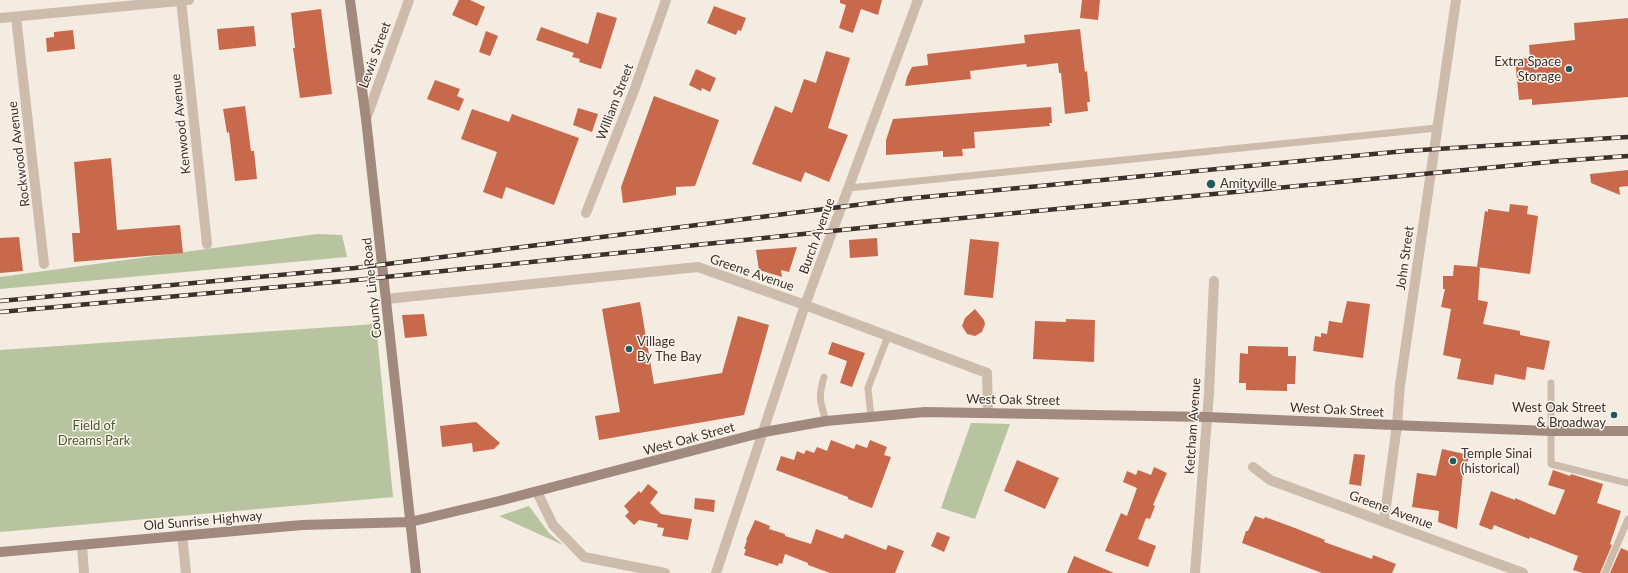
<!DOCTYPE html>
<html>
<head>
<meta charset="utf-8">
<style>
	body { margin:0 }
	canvas { display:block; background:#f4ebe1 }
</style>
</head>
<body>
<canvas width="1628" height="573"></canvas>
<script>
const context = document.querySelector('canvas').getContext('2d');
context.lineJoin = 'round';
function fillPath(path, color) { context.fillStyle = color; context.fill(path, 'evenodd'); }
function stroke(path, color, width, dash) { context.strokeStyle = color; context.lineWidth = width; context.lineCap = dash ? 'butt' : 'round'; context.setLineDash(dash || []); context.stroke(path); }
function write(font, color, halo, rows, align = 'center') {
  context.font = font + ' Lato,sans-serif'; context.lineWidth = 3; context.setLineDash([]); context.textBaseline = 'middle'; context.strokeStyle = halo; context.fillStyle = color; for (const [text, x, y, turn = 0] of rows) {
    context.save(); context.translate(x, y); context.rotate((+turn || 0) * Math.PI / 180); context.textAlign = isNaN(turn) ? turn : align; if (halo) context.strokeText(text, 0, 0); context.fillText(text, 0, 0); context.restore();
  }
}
fillPath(new Path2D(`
	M 317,234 L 342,235 L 347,257 L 0,289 L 0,277 Z
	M 376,324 L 393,497 L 0,532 L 0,350 Z
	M 971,423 L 1010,424 L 975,519 L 941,508 Z
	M 529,506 L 549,533 L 563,545 L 499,516 Z`), '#b8c4a0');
fillPath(new Path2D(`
	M 459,0 L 470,0 L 485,7 L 477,26 L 452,15 Z
	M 840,0 L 882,0 L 878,15 L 861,9 L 853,33 L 839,28 L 846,5 L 840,3 Z
	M 1082,0 L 1100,0 L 1098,20 L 1080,18 Z
	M 714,6 L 746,18 L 741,31 L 738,30 L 736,35 L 707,23 Z
	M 321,9 L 332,94 L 300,98 L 293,48 L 295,48 L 291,13 Z
	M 597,12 L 617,18 L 601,69 L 579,62 L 580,59 L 572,57 L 574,53 L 536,40 L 541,27 L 588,44 Z
	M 1628,18 L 1628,97 L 1532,105 L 1532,99 L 1519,100 L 1515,59 L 1530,58 L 1529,45 L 1575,40 L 1574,23 Z
	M 254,26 L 256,46 L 219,50 L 217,29 Z
	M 1080,29 L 1085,72 L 1087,71 L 1090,102 L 1087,102 L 1088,111 L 1065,114 L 1061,73 L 1059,73 L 1058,63 L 1027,67 L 1026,64 L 970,71 L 971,79 L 905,86 L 907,77 L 912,67 L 928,65 L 927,54 L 1025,43 L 1024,35 Z
	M 73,30 L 75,49 L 47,52 L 46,38 L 54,37 L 54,32 Z
	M 486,31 L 498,36 L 490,56 L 479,52 Z
	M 826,51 L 850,58 L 828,128 L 848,135 L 829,182 L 805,172 L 801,182 L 752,164 L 775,106 L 792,113 L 804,79 L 816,83 Z
	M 696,69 L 716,78 L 710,92 L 702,88 L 701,91 L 689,85 Z
	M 435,80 L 460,89 L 457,96 L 464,99 L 459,111 L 427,99 Z
	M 654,96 L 719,120 L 695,186 L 676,187 L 676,195 L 623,203 L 621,187 Z
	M 245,106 L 251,151 L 254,151 L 257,179 L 235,181 L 229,132 L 227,133 L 223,109 Z
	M 1051,107 L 1052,123 L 1049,123 L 1050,126 L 974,132 L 975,148 L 962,149 L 963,156 L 943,157 L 943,151 L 886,155 L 886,140 L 893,119 Z
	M 578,108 L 598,114 L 592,132 L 573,125 Z
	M 472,109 L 509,122 L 512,114 L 579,138 L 554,205 L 506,187 L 502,199 L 483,192 L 497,152 L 461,139 Z
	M 111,158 L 117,230 L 180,225 L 183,253 L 74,262 L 72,233 L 80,233 L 74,162 Z
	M 1628,170 L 1628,186 L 1619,187 L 1620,195 L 1591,183 L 1590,174 Z
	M 1510,204 L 1528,206 L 1527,214 L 1538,216 L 1530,274 L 1477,267 L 1485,211 L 1488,212 L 1488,209 L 1509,212 Z
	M 19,237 L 23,271 L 0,273 L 0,238 Z
	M 877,238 L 878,256 L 850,258 L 849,240 Z
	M 970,239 L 999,242 L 993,298 L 964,295 Z
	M 797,247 L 789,272 L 781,270 L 782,277 L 759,270 L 756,250 Z
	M 1454,265 L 1480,267 L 1478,300 L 1488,302 L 1483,324 L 1520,331 L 1520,335 L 1550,341 L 1544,370 L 1527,367 L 1525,380 L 1495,374 L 1493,385 L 1457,379 L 1461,359 L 1443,355 L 1451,309 L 1441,307 L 1445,289 L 1443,289 L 1443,276 L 1453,276 Z
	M 1347,301 L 1370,304 L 1363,358 L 1313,351 L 1315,336 L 1321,337 L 1321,333 L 1327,334 L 1329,321 L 1342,323 Z
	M 640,302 L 654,384 L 722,373 L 738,316 L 769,325 L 744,415 L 599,440 L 595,416 L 620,412 L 602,309 Z
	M 975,309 L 984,320 L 985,324 L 982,332 L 975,336 L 967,334 L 962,326 L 965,318 Z
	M 424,314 L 427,336 L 405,338 L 402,315 Z
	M 1066,319 L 1095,320 L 1094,362 L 1033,359 L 1035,321 L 1066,322 Z
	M 832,342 L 865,353 L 852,387 L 840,383 L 847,361 L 828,354 Z
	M 1248,346 L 1288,347 L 1288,356 L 1296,356 L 1295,384 L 1287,384 L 1287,391 L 1246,390 L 1246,383 L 1239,383 L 1240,353 L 1248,354 Z
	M 476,422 L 500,443 L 494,449 L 473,452 L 472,443 L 442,447 L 440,426 Z
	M 831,440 L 854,449 L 856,444 L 867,448 L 870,440 L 887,447 L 884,455 L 891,457 L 872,508 L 848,499 L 848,497 L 776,470 L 781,456 L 794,460 L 797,451 L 804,454 L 806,450 L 814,453 L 817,447 L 827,451 Z
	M 1442,449 L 1469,455 L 1465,473 L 1463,473 L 1457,529 L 1438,522 L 1439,511 L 1412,507 L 1417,473 L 1436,476 Z
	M 1354,454 L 1365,455 L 1361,486 L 1349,484 Z
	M 1017,460 L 1059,478 L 1045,509 L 1004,491 Z
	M 1154,467 L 1167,473 L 1153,505 L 1155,506 L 1150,519 L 1146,518 L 1138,539 L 1156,546 L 1148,567 L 1105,551 L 1121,513 L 1127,516 L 1137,488 L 1123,482 L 1127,471 L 1136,475 L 1138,470 L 1151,475 Z
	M 1553,470 L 1570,476 L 1571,474 L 1603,484 L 1597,503 L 1621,511 L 1610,544 L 1612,545 L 1600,573 L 1583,573 L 1573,570 L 1578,556 L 1530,537 L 1529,539 L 1494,525 L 1492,530 L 1479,525 L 1491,491 L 1515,500 L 1515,498 L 1555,515 L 1565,490 L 1548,485 Z
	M 648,484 L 658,492 L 650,503 L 661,514 L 692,519 L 688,540 L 662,536 L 664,528 L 657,527 L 658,524 L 639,520 L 634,525 L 625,516 L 629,512 L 624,506 L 639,491 L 641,493 Z
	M 695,498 L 715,500 L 714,512 L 694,509 Z
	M 1255,516 L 1264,519 L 1265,517 L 1295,528 L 1325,540 L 1324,542 L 1372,559 L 1373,555 L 1396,564 L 1392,573 L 1322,573 L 1242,543 L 1246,531 L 1248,531 Z
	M 755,520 L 770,526 L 769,529 L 785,534 L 785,536 L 811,544 L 816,529 L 843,539 L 845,534 L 886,550 L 888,545 L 904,551 L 895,573 L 830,573 L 808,565 L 808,563 L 785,554 L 782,564 L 779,563 L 778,566 L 744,555 L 746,549 L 744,549 L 747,540 L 746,540 Z
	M 937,532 L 950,537 L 944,552 L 931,546 Z
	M 1621,548 L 1628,551 L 1628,573 L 1610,573 Z
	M 1074,556 L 1114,573 L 1067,573 Z`), '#c8694b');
stroke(new Path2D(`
	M 849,188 L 1437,128
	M 824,377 C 818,397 820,402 826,421
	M 1551,383 L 1551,464 L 1628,483
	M 871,417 L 868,388 L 888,336
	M 1605,573 L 1628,519`), '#cdbbac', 7);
stroke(new Path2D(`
	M 181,0 L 207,244
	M 16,17 L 44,264
	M 0,18 L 189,0
	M 366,119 L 409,0
	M 586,213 L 635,88 L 666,0
	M 386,299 L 698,267 L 805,305 L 987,373 L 988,413
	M 1253,467 L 1270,480 L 1523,573
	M 537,492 L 553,525 L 584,557 L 665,573
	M 1384,521 L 1397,425 L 1400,385 L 1456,0
	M 182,535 L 186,573
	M 82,545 L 84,573
	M 716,573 L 805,305 L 918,0
	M 1195,573 L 1209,393 L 1214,281`), '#cdbbac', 10);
stroke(new Path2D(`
	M 350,0 L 366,119 L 416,573
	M 0,552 L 302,525 L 410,522 L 499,501 L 764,432 L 826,421 L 925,412 L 1207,417 L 1417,426 L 1551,431 L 1628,431`), '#a18a7d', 10);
const rail = new Path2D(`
	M 0,301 L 355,268 L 904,199 L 1405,151 L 1628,137
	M 0,312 L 356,280 L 900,224 L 1559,161 L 1628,156`);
stroke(rail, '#3b302b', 4.5);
stroke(rail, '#fbf5ee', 3, [9]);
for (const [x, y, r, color] of [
	[1569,69,4,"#1f5a5e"],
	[1211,184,5,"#1f5a5e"],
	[629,349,4,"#1f5a5e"],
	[1614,415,4,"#1f5a5e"],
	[1453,461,4,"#1f5a5e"]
]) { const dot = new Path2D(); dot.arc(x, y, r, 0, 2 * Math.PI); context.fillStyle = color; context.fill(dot); stroke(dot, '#fbf5ee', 1.5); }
write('13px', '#3b302b', '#fbf5ee', [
	["Lewis Street",375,55,-70],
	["William Street",615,102,-69],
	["Kenwood Avenue",181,124,-96],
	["Rockwood Avenue",19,154,-97],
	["Burch Avenue",817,236,-70],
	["John Street",1405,258,-82],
	["Greene Avenue",752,273,19],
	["County Line Road",372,288,-96],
	["West Oak Street",1013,400,1],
	["West Oak Street",1337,410,3],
	["Ketcham Avenue",1193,426,-86],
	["West Oak Street",689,439,-15],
	["Greene Avenue",1391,510,20],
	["Old Sunrise Highway",203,521,-5]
]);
write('13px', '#3b302b', '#fbf5ee', [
	["Extra Space",1561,62,"right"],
	["Storage",1561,77,"right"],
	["Amityville",1220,184],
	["Village",637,342],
	["By The Bay",637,357],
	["West Oak Street",1606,408,"right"],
	["& Broadway",1606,423,"right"],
	["Temple Sinai",1461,454],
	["(historical)",1461,469]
], 'left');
write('13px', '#4a5a2e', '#fbf5ee', [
	["Field of",94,426],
	["Dreams Park",94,441]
]);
</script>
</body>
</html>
